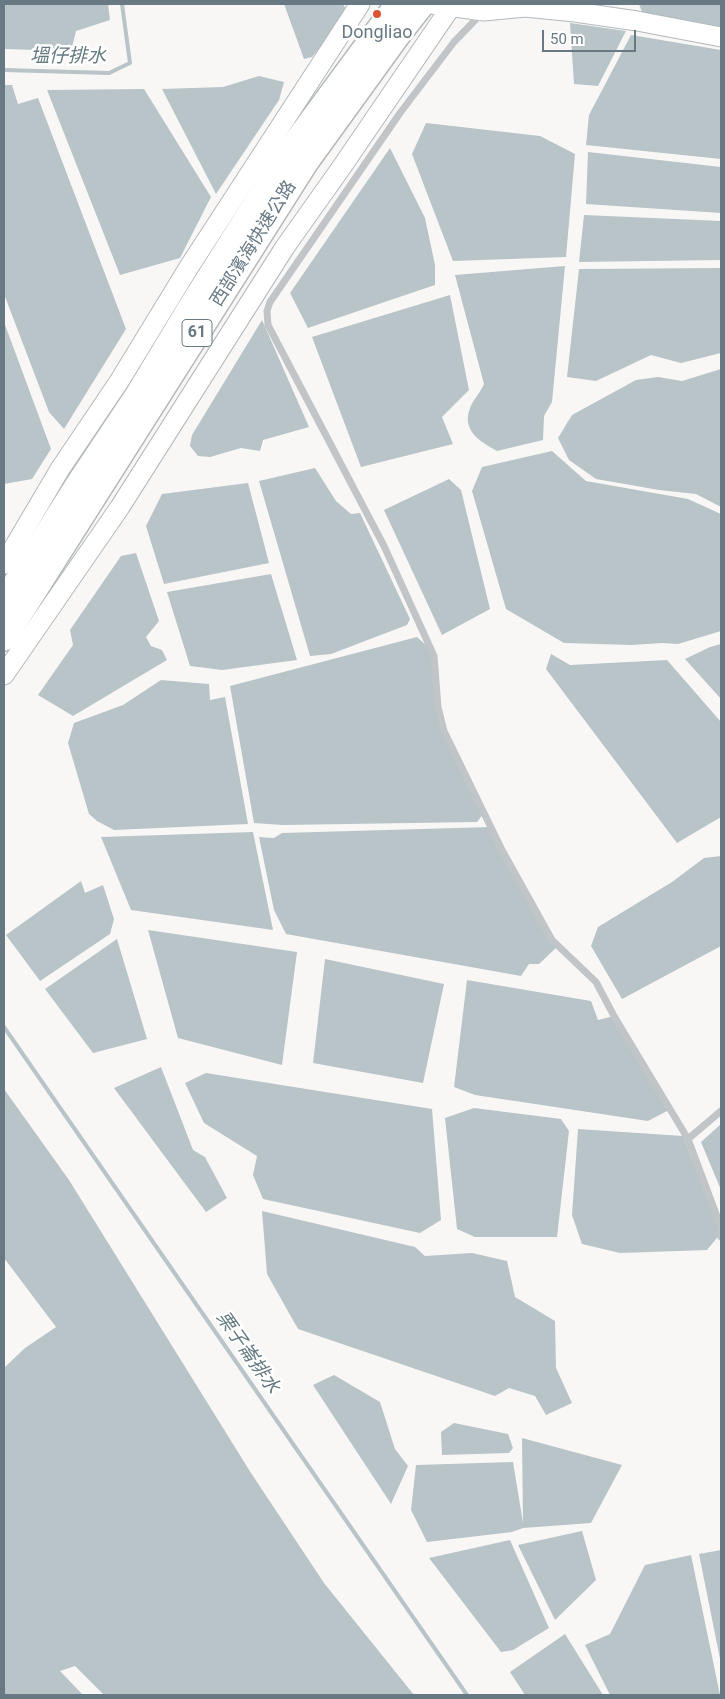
<!DOCTYPE html>
<html>
<head>
<meta charset="utf-8">
<style>
	body { margin:0 }
	#map { position:relative; width:725px; height:1699px; overflow:hidden; background:#f8f7f5; font-family:Roboto,sans-serif }
	canvas { display:block }
	.frame { position:absolute; inset:0; border:5px solid #687984; pointer-events:none }
	.scale { position:absolute; left:542px; top:30px; width:94px; height:22px; box-sizing:border-box; border:2px solid #687984; border-top:0; padding-left:6px; font-size:15px; line-height:18px; white-space:nowrap; color:#687984; -webkit-text-stroke:4px #fff; paint-order:stroke }
</style>
</head>
<body>
<div id="map">
<canvas width="725" height="1699"></canvas>
<div class="frame"></div>
<div class="scale">50 m</div>
</div>
<script>
const context = document.querySelector('canvas').getContext('2d');
context.lineJoin = 'round';
function fillPath(path, color) { context.fillStyle = color; context.fill(path, 'evenodd'); }
function stroke(path, color, width, dash) { context.strokeStyle = color; context.lineWidth = width; context.lineCap = dash ? 'butt' : 'round'; context.setLineDash(dash || []); context.stroke(path); }
function write(font, color, halo, rows, align = 'center') {
  context.font = font + ' Roboto,"Noto Sans TC",sans-serif'; context.lineWidth = 5; context.setLineDash([]); context.textBaseline = 'middle'; context.strokeStyle = halo; context.fillStyle = color; for (const [text, x, y, turn = 0] of rows) {
    context.save(); context.translate(x, y); context.rotate((+turn || 0) * Math.PI / 180); context.textAlign = isNaN(turn) ? turn : align; if (halo) context.strokeText(text, 0, 0); context.fillText(text, 0, 0); context.restore();
  }
}
fillPath(new Path2D(`
	M 4,4 L 108,4 L 110,20 L 76,31 L 71,51 L 4,49 Z
	M 284,4 L 343,4 L 348,12 L 312,57 L 304,59 Z
	M 639,4 L 721,4 L 721,27 L 642,12 Z
	M 570,23 L 626,31 L 598,86 L 574,84 Z
	M 631,35 L 721,50 L 721,159 L 586,145 L 589,115 Z
	M 259,76 L 284,82 L 279,100 L 216,194 L 162,89 L 223,87 Z
	M 4,85 L 12,85 L 18,104 L 38,98 L 126,329 L 64,429 L 49,412 L 4,294 Z
	M 144,89 L 211,197 L 180,258 L 120,275 L 47,90 Z
	M 426,123 L 540,136 L 575,154 L 566,257 L 453,261 L 412,154 Z
	M 390,148 L 425,218 L 435,265 L 435,285 L 308,328 L 290,293 Z
	M 588,152 L 721,167 L 721,213 L 586,204 Z
	M 584,215 L 721,221 L 721,260 L 579,262 Z
	M 565,266 L 552,402 L 544,416 L 543,440 L 497,451 C 481,442 461,431 470,408 C 473,400 480,393 484,384 L 455,275 Z
	M 721,268 L 721,353 L 681,363 L 651,355 L 596,381 L 567,377 L 579,269 Z
	M 450,295 L 469,390 L 442,417 L 453,444 L 361,467 L 312,337 Z
	M 262,320 L 309,427 L 263,440 L 260,451 L 241,448 L 210,457 L 198,456 L 190,446 L 192,435 Z
	M 4,322 L 51,449 L 32,479 L 4,484 Z
	M 721,369 L 721,507 L 696,494 L 659,490 L 596,479 L 569,460 L 558,438 L 572,415 L 636,380 L 658,377 L 682,381 Z
	M 552,451 L 586,481 L 688,499 L 721,514 L 721,631 L 678,644 L 662,643 L 632,645 L 564,643 L 506,609 L 472,491 L 482,467 Z
	M 315,468 L 336,501 L 351,514 L 360,513 L 410,619 L 407,625 L 331,654 L 310,656 L 259,481 Z
	M 449,479 L 461,490 L 490,609 L 442,635 L 384,510 Z
	M 248,483 L 269,563 L 164,584 L 146,526 L 162,494 Z
	M 136,553 L 159,621 L 146,637 L 151,646 L 162,650 L 167,660 L 73,716 L 38,695 L 73,645 L 70,630 L 121,556 Z
	M 271,574 L 297,660 L 222,670 L 190,666 L 167,592 Z
	M 417,637 L 430,649 L 441,719 L 484,813 L 477,822 L 282,825 L 254,823 L 230,686 Z
	M 721,644 L 721,699 L 685,659 L 710,647 Z
	M 551,654 L 570,665 L 667,660 L 721,722 L 721,817 L 677,843 L 546,669 Z
	M 161,680 L 209,684 L 210,700 L 225,697 L 248,824 L 114,830 L 97,821 L 89,814 L 68,743 L 74,723 L 123,705 Z
	M 491,827 L 558,946 L 539,964 L 529,964 L 521,976 L 286,934 L 274,910 L 259,837 L 274,838 L 282,833 Z
	M 253,832 L 273,930 L 131,910 L 101,837 Z
	M 721,856 L 721,946 L 622,999 L 591,946 L 598,927 L 672,882 L 704,858 Z
	M 81,881 L 85,893 L 103,885 L 114,919 L 110,934 L 40,981 L 6,935 Z
	M 148,930 L 297,952 L 282,1065 L 178,1038 Z
	M 117,939 L 147,1039 L 93,1053 L 45,989 Z
	M 325,959 L 444,984 L 423,1083 L 313,1063 Z
	M 467,980 L 591,1001 L 598,1020 L 614,1016 L 669,1110 L 648,1121 L 475,1095 L 454,1087 Z
	M 161,1067 L 193,1150 L 205,1157 L 227,1198 L 206,1212 L 114,1088 Z
	M 206,1073 L 432,1109 L 441,1220 L 420,1233 L 263,1199 L 253,1175 L 257,1156 L 204,1123 L 185,1083 Z
	M 4,1089 L 69,1180 L 251,1473 L 324,1583 L 414,1695 L 104,1695 L 75,1666 L 60,1671 L 83,1695 L 4,1695 L 4,1368 L 25,1348 L 56,1327 L 4,1258 Z
	M 474,1108 L 561,1119 L 569,1131 L 557,1237 L 475,1237 L 457,1229 L 445,1118 Z
	M 721,1124 L 721,1190 L 701,1142 Z
	M 578,1129 L 683,1136 L 721,1233 L 707,1250 L 620,1253 L 582,1244 L 572,1215 Z
	M 262,1211 L 415,1247 L 425,1256 L 472,1253 L 507,1261 L 515,1297 L 555,1321 L 556,1368 L 572,1403 L 546,1415 L 535,1396 L 509,1388 L 495,1396 L 298,1329 L 267,1274 Z
	M 334,1375 L 380,1402 L 395,1449 L 408,1466 L 391,1504 L 313,1385 Z
	M 454,1423 L 508,1434 L 513,1448 L 509,1453 L 442,1455 L 441,1432 Z
	M 522,1438 L 622,1465 L 591,1523 L 523,1528 L 512,1532 L 427,1542 L 411,1510 L 416,1465 L 513,1462 L 523,1523 Z
	M 582,1531 L 596,1580 L 555,1620 L 518,1545 Z
	M 510,1540 L 549,1628 L 513,1650 L 501,1652 L 429,1558 Z
	M 721,1550 L 721,1664 L 699,1554 Z
	M 691,1555 L 720,1695 L 610,1695 L 585,1645 L 610,1634 L 645,1565 Z
	M 565,1634 L 603,1695 L 525,1695 L 510,1672 Z`), '#b8c4c8');
stroke(new Path2D(`
	M 4,70 L 109,73 L 130,63 L 122,4
	M 4,1027 L 467,1695`), '#b8c4c8', 4);
const secondary = new Path2D(`
	M 432,4 L 484,11 L 525,7 L 575,12 L 637,21 L 721,37
	M 4,564 L 60,469 L 120,380 L 189,267 L 360,4
	M 4,675 L 120,507 L 285,247 L 341,168 L 453,4`);
const highway = new Path2D(`
	M 4,602 L 80,482 L 138,395 L 191,307 L 289,152 L 398,4
	M 4,638 L 305,163 L 399,33 L 422,4`);
stroke(secondary, '#b3b9bd', 21);
stroke(highway, '#b4b8bb', 28);
stroke(new Path2D(`
	M 482,13 L 454,42 L 400,113 L 270,302 L 267,311 L 268,325 L 384,546 L 434,656 L 438,707 L 444,731 L 502,850 L 552,940 L 596,982 L 614,1016 L 688,1139 L 721,1227 L 721,1237
	M 688,1139 L 721,1111`), '#c1c5c8', 7);
stroke(secondary, '#fff', 19);
stroke(highway, '#fff', 25);
for (const [x, y, r, color] of [
	[377,14,5,"#db5332"]
]) { const dot = new Path2D(); dot.arc(x, y, r, 0, 2 * Math.PI); context.fillStyle = color; context.fill(dot); stroke(dot, '#fff', 2); }
for (const [x, y, w] of [
	[197,333,30]
]) { const box = new Path2D(); box.roundRect(x - w / 2, y - 13.5, w, 27, 4); context.fillStyle = '#fff'; context.fill(box); stroke(box, '#687984', 1); }
write('bold 16px', '#687984', null, [
	["61",197,333]
]);
write('18px', '#687984', '#fff', [
	["Dongliao",377,33]
]);
write('18px', '#687984', '#fff', [
	["西部濱海快速公路",254,244,-58]
]);
write('italic 19px', '#647a80', '#fff', [
	["塭仔排水",68,57],
	["栗子崙排水",247,1353,55]
]);
</script>
</body>
</html>
